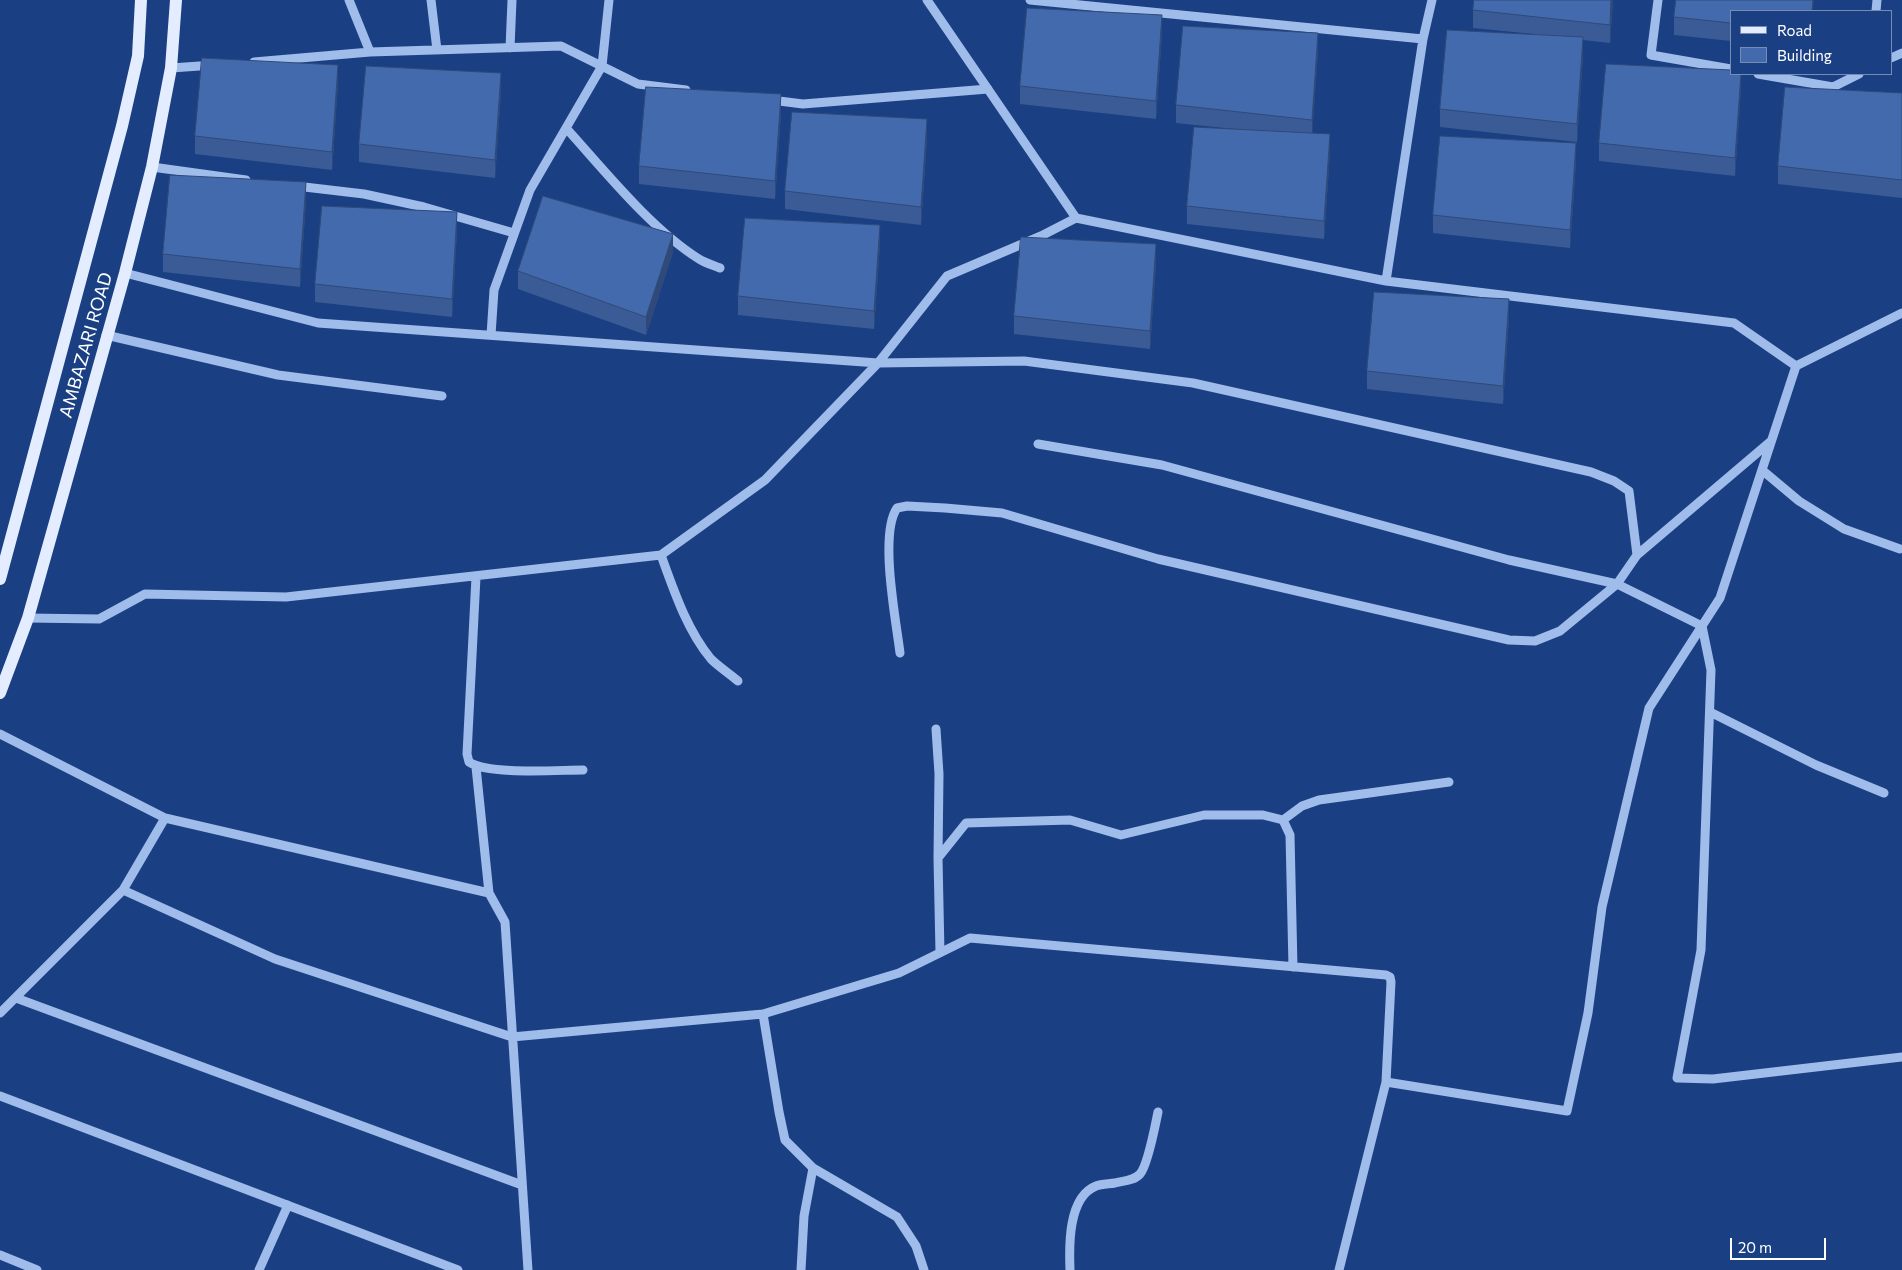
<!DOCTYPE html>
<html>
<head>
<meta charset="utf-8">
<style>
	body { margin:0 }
	#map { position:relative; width:1902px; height:1270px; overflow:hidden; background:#1a4083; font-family:Commissioner,sans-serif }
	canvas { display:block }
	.legend { position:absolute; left:1730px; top:10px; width:162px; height:65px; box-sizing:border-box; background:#1a4083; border:1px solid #768cb5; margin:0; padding:6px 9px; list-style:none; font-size:15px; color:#fff }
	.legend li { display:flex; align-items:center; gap:10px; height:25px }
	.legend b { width:25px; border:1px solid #768cb5 }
	.scale { position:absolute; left:1730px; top:1238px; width:96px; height:22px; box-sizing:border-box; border:2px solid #fff; border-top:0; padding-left:6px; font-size:15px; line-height:18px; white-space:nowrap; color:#fff; -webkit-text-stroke:4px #1a4083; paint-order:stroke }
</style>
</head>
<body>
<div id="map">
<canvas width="1902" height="1270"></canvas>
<ul class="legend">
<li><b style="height:6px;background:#e4ecff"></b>Road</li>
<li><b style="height:14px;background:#436aad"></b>Building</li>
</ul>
<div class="scale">20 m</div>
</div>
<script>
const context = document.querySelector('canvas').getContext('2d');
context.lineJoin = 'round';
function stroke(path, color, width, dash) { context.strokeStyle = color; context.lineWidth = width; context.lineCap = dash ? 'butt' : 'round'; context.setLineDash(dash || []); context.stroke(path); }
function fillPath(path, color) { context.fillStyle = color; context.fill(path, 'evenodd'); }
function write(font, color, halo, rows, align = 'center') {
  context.font = font + ' Commissioner,sans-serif'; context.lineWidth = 5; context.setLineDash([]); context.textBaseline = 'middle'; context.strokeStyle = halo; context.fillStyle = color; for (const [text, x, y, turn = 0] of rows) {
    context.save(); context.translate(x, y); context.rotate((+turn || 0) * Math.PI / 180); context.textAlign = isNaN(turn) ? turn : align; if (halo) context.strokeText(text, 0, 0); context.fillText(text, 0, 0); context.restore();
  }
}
stroke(new Path2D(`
	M 349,0 L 370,52
	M 431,0 L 437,50
	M 927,0 L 1076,218
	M 1030,0 L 1423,39
	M 1658,0 L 1651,55 L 1731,69
	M 1876,11 L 1877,0
	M 510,48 L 512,0
	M 1891,58 L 1902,53
	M 254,62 L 370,52 L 561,46 L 638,84 L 686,90
	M 171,68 L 214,65
	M 1758,74 L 1833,87 L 1859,74
	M 771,100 L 803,104 L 988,89
	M 566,128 C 604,170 651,229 699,259 C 705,263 713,265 720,268
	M 152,167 L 246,180
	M 296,186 L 364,194 L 424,207 L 514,233
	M 125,273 L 318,323 L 878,363 L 947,276 L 1041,236 L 1076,218 L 1386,281 L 1734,323 L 1796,366 L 1902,313
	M 1386,281 L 1423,39 L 1432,0
	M 106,335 L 278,375 L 442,396
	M 491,335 L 494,290 L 530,190 L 602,66 L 609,0
	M 1038,444 L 1162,465 L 1509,560 L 1617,584 L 1702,626 L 1711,670 L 1701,950 L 1677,1078 L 1713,1079 L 1902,1057
	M 1762,470 L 1799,501 L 1844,529 L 1900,549
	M 661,555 C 674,591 687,630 711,659 C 719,667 730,674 738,681
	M 1637,555 L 1770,442
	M 476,577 L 467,754 L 469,762 C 488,775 557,770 583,770
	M 28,618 L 99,619 L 145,594 L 286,597 L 661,555 L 765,480 L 878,363 L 1024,361 L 1193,383 L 1591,472 L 1614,481 L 1629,491 L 1637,555 L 1617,584 L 1560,631 L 1535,641 L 1509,640 L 1158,559 L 1002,513 L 945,508 L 907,506 L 897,508 C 879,534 896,620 900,653
	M 1710,712 L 1816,765 L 1884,793
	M 936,729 L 939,774 L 938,858 L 940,953
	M 0,734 L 165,818 L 489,893 L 505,922 L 528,1270
	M 476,767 L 489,893
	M 1283,820 L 1302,806 L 1319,800 L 1449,782
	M 938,858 L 966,823 L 1070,820 L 1121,835 L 1204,815 L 1263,815 L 1283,820 L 1290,835 L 1293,967
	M 123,890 L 275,959 L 512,1037 L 763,1014 L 899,973 L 970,938 L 1386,975 L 1390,977 L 1391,982 L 1386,1082 L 1339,1270
	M 16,998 L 522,1185
	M 0,1013 L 123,890 L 165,818
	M 763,1014 L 779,1112 L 785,1140 L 813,1168 L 897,1217 L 916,1246 L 924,1270
	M 1386,1082 L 1567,1111 L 1588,1013 L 1602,907 L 1649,708 L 1720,598 L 1796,366
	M 0,1096 L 458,1270
	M 0,1255 L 37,1270
	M 259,1270 L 288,1205
	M 801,1270 L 804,1216 L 813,1168
	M 1070,1270 C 1069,1246 1068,1197 1096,1186 C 1101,1184 1109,1184 1115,1183 C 1122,1181 1134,1181 1140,1174 C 1148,1165 1155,1126 1158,1112`), '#9fbceb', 9);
stroke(new Path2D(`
	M 0,579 L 122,126 L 138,56 L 141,0
	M 0,693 L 28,618 L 125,273 L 152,167 L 171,68 L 176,0`), '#e4ecff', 12);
fillPath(new Path2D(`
	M 1613,0 L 1610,43 L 1583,40 L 1583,55 L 1577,142 L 1440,127 L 1440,109 L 1534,34 L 1473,28 L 1473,10 Z
	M 1731,11 L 1731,41 L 1674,35 L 1674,17 Z
	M 1162,33 L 1156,119 L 1020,104 L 1020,86 Z
	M 1318,51 L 1312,133 L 1330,152 L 1324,239 L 1187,224 L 1187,206 L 1234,129 L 1176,123 L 1176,105 Z
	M 338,83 L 332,170 L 195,154 L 195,136 Z
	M 1741,88 L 1735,176 L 1599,161 L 1599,143 Z
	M 501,91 L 495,178 L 359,162 L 359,144 Z
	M 1902,93 L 1902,198 L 1778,184 L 1778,166 Z
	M 781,112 L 775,199 L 639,184 L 639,166 Z
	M 927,137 L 921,225 L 785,209 L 785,191 Z
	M 1576,161 L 1570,248 L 1433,233 L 1433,215 Z
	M 306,200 L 300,287 L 163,272 L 163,254 Z
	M 457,230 L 452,317 L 315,302 L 315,284 Z
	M 880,243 L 874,329 L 738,315 L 738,296 Z
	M 673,252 L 646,335 L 518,289 L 518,271 Z
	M 1156,262 L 1150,349 L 1014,334 L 1014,316 Z
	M 1509,317 L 1503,404 L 1367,389 L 1367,371 Z`), '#3a5b95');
fillPath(new Path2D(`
	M 1611,0 L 1613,0 L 1610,43 L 1610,25 Z
	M 1813,0 L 1814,0 L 1813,11 L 1812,11 Z
	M 1162,15 L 1162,33 L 1156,119 L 1156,101 Z
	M 1318,33 L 1318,51 L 1312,138 L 1312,120 Z
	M 1583,37 L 1583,55 L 1577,142 L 1577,124 Z
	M 338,65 L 338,83 L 332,170 L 332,152 Z
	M 501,73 L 501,91 L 495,178 L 495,160 Z
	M 1741,74 L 1741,88 L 1735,176 L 1735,158 Z
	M 781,94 L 781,112 L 775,199 L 775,181 Z
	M 927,119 L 927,137 L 921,225 L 921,207 Z
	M 1330,134 L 1330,152 L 1324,239 L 1324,221 Z
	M 1576,143 L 1576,161 L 1570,248 L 1570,230 Z
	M 306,182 L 306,200 L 300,287 L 300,269 Z
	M 457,212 L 457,230 L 452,317 L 452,299 Z
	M 880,225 L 880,243 L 874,329 L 874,311 Z
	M 673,234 L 673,252 L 646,335 L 646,317 Z
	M 1156,244 L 1156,262 L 1150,349 L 1150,331 Z
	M 1509,299 L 1509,317 L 1503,404 L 1503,386 Z`), '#2f4a79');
const building = new Path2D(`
	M 1474,0 L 1611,0 L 1610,25 L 1473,10 Z
	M 1676,0 L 1813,0 L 1812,11 L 1731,11 L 1731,23 L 1674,17 Z
	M 1027,8 L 1162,15 L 1156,101 L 1020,86 Z
	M 1183,26 L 1318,33 L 1312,120 L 1176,105 Z
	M 1447,30 L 1583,37 L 1577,124 L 1440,109 Z
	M 202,58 L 338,65 L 332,152 L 195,136 Z
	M 1606,64 L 1731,70 L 1731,74 L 1741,74 L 1735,158 L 1599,143 Z
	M 366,66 L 501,73 L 495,160 L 359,144 Z
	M 646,87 L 781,94 L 775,181 L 639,166 Z
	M 1785,87 L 1902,93 L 1902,180 L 1778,166 Z
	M 792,112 L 927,119 L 921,207 L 785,191 Z
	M 1194,127 L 1330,134 L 1324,221 L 1187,206 Z
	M 1440,136 L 1576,143 L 1570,230 L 1433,215 Z
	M 170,175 L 306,182 L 300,269 L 163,254 Z
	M 543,196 L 673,234 L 646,317 L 518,271 Z
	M 322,206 L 457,212 L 452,299 L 315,284 Z
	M 745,218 L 880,225 L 874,311 L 738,296 Z
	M 1021,237 L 1156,244 L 1150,331 L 1014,316 Z
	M 1374,292 L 1509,299 L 1503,386 L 1367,371 Z`);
fillPath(building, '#436aad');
stroke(building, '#2f4a79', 1);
write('18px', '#fff', '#1a4083', [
	["AMBAZARI ROAD",86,345,-74]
]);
</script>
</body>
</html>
